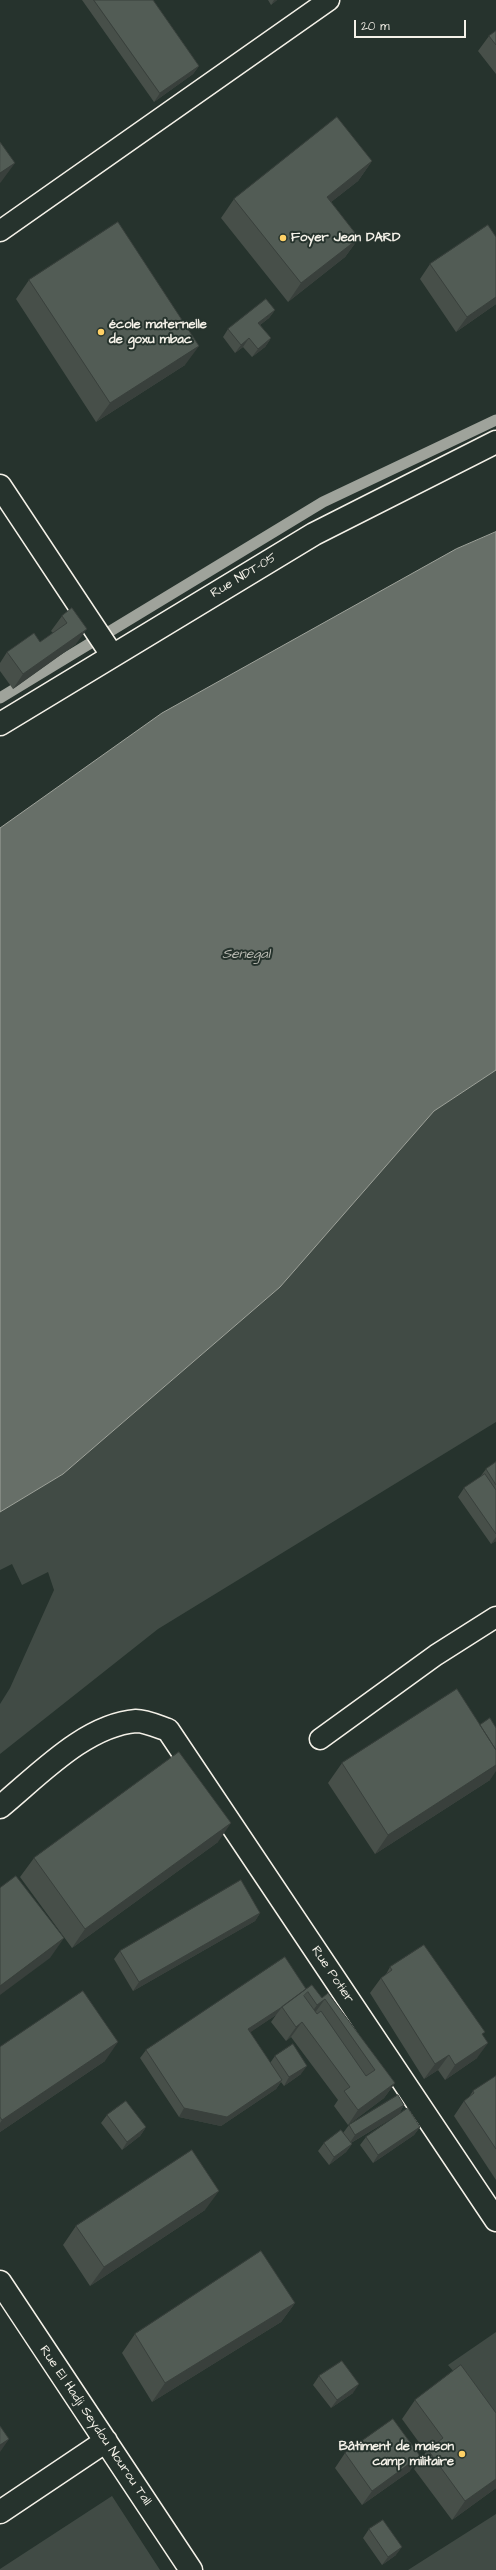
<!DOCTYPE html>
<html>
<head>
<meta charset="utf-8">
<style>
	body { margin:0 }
	#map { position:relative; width:496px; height:2570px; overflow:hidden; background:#26332d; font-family:"Architects Daughter",sans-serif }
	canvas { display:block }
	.scale { position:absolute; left:354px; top:20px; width:112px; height:18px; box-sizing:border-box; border:2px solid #f4f1e8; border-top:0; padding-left:5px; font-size:12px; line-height:14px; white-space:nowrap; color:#f4f1e8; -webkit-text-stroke:3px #26332d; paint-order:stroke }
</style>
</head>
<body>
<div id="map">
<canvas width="496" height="2570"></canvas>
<div class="scale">20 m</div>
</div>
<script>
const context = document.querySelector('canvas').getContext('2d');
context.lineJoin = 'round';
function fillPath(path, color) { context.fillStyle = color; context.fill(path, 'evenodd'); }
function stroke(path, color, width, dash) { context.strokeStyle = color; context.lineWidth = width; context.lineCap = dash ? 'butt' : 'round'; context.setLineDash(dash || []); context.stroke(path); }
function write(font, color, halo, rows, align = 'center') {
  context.font = font + ' "Architects Daughter",sans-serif'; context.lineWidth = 4; context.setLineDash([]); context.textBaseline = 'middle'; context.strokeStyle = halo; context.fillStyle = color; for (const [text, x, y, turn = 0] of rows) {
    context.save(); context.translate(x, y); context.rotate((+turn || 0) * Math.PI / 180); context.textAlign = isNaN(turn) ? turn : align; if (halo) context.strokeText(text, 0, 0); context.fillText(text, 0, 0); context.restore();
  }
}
fillPath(new Path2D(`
	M 496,1070 L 496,1422 L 158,1629 L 0,1754 L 0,1704 L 10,1688 L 54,1590 L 48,1572 L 22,1585 L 12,1564 L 0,1570 L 0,1512 L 63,1474 L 280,1287 L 434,1111 Z
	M 496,2332 L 496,2420 L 448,2365 Z
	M 112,2496 L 160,2570 L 0,2570 L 0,2569 Z
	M 496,2514 L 496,2570 L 408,2570 Z`), '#414b45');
const water = new Path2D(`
	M 496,532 L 496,1070 L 434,1111 L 280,1287 L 63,1474 L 0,1512 L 0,828 L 162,713 L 456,549 Z`);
fillPath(water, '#676f68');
stroke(water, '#9fa39b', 1);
stroke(new Path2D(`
	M 0,698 L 323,502 L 496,420`), '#9fa39b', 11);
const lane = new Path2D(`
	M 0,231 L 329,0
	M 320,1739 L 436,1655 L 496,1617`);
const street = new Path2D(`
	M 0,486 L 112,655
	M 0,724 L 314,534 L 496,442
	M 0,1807 C 38,1776 85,1725 136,1721 C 146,1721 159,1727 168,1730 L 496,2220
	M 0,2282 L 191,2570
	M 0,2512 L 106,2441`);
stroke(lane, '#f4f1e8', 23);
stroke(street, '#f4f1e8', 25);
stroke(lane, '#26332d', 20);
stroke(street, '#26332d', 22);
fillPath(new Path2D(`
	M 82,0 L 153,0 L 199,66 L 193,74 L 154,102 Z
	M 268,0 L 277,0 L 271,5 Z
	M 496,31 L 496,74 L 478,51 L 489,36 Z
	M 372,161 L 358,181 L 331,202 L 359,238 L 345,257 L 288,302 L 221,218 L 234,199 Z
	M 430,264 L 496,304 L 456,332 L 420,279 Z
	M 29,280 L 185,365 L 96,422 L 16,299 Z
	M 275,310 L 269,318 L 260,325 L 271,338 L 265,347 L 252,357 L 243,347 L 235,353 L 223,337 L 228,329 Z
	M 72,608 L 76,644 L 13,689 L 0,671 L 0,663 L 7,652 L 40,642 L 53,633 L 51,631 L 62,616 Z
	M 496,1462 L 496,1541 L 491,1544 L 458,1497 L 464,1488 L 480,1477 L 486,1469 Z
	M 342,1763 L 490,1780 L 375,1854 L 328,1783 Z
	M 218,1842 L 72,1948 L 20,1877 L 34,1858 Z
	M 260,1913 L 255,1921 L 133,1991 L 114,1959 L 120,1951 Z
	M 390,1967 L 483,2035 L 477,2058 L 445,2080 L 438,2070 L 424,2079 L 370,1993 L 381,1978 L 385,1976 Z
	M 306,1989 L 322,1998 L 328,1993 L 395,2083 L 384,2098 L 348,2125 L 334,2106 L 338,2100 L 291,2037 L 286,2041 L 271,2022 L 276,2015 L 250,2032 L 270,2063 L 275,2056 L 301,2074 L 284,2086 L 281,2082 L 276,2089 L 221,2126 L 179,2117 L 140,2058 L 146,2050 Z
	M 0,2047 L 105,2061 L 0,2132 Z
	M 496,2076 L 496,2180 L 454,2116 L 464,2101 L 469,2097 L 473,2091 Z
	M 404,2105 L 399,2114 L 351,2143 L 352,2144 L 346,2152 L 329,2165 L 318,2151 L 324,2143 L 343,2133 L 349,2125 Z
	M 107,2115 L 146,2127 L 140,2136 L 122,2150 L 101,2123 Z
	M 420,2127 L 414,2135 L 373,2163 L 360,2145 L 366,2137 Z
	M 205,2210 L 90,2286 L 63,2245 L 76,2226 Z
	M 295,2303 L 281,2322 L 152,2402 L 122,2353 L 135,2334 Z
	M 319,2376 L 353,2393 L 331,2408 L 313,2385 Z
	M 415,2400 L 496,2413 L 496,2488 L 452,2520 L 414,2469 L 426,2452 L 402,2419 Z
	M 345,2453 L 410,2471 L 362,2505 L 335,2468 Z
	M 369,2529 L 396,2555 L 382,2565 L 363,2538 Z`), '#474f49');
fillPath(new Path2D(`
	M 274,0 L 277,0 L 271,5 Z
	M 199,66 L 193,74 L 154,102 L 160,93 Z
	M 372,161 L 358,181 L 313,216 L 327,197 Z
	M 15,163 L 1,182 L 0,183 L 0,173 Z
	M 359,238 L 345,257 L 288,302 L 301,283 Z
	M 496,297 L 496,304 L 456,332 L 467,317 Z
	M 275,310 L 269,318 L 252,331 L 258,323 Z
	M 249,338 L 243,347 L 235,353 L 241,345 Z
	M 271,338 L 265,347 L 252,357 L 258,349 Z
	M 199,346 L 185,365 L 96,422 L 110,403 Z
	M 87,629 L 76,644 L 13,689 L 23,674 Z
	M 496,1537 L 496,1541 L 491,1544 Z
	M 496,1765 L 496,1771 L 490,1780 L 375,1854 L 388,1835 Z
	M 231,1823 L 218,1842 L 72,1948 L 85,1929 Z
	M 260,1913 L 255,1921 L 133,1991 L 139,1982 Z
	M 64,1938 L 50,1958 L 0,1995 L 0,1986 Z
	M 325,1999 L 314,2014 L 306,2020 L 317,2005 Z
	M 282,2007 L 276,2015 L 242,2038 L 248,2029 Z
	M 302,2022 L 291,2037 L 286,2041 L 296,2027 Z
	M 118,2042 L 105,2061 L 0,2132 L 0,2123 L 2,2120 Z
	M 488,2043 L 477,2058 L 445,2080 L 455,2065 Z
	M 449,2055 L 438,2070 L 424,2079 L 435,2064 Z
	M 307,2066 L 301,2074 L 284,2086 L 289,2077 Z
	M 282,2080 L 276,2089 L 221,2126 L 179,2117 L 184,2108 Z
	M 395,2083 L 384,2098 L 348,2125 L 358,2110 Z
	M 404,2105 L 399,2114 L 349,2144 L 355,2135 Z
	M 146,2127 L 140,2136 L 122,2150 L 127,2142 Z
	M 420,2127 L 414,2135 L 373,2163 L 378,2155 Z
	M 352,2144 L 346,2152 L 329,2165 L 334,2157 Z
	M 219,2191 L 205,2210 L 90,2286 L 104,2267 Z
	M 295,2303 L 281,2322 L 152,2402 L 165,2383 Z
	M 359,2384 L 353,2393 L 331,2408 L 337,2400 Z
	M 9,2439 L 0,2452 L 0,2445 Z
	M 420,2456 L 410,2471 L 362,2505 L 372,2491 Z
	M 496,2479 L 496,2488 L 452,2520 L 465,2501 Z
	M 402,2547 L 396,2555 L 382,2565 L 388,2557 Z`), '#39403c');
const building = new Path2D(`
	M 94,0 L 153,0 L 199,66 L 160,93 Z
	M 496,31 L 496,45 L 489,36 Z
	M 337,117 L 372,161 L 327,197 L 359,238 L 301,283 L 234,199 Z
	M 0,142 L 15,163 L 0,173 Z
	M 118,222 L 199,346 L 110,403 L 29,280 Z
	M 488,225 L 496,237 L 496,297 L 467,317 L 430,264 Z
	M 266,299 L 275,310 L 258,323 L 271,338 L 258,349 L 249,338 L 241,345 L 228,329 Z
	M 72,608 L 87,629 L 23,674 L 7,652 L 34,633 L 40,642 L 67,623 L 62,616 Z
	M 496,1462 L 496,1485 L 486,1469 Z
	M 485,1474 L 496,1490 L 496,1534 L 464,1488 Z
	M 457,1689 L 496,1750 L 496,1765 L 388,1835 L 342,1763 Z
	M 490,1718 L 496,1728 L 496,1750 L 480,1725 Z
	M 179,1752 L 231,1823 L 85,1929 L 34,1858 Z
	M 16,1876 L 64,1938 L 0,1986 L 0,1888 Z
	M 241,1880 L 260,1913 L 139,1982 L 120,1951 Z
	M 424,1945 L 485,2032 L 482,2034 L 488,2043 L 455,2065 L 449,2055 L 435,2064 L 381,1978 L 392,1970 L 390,1967 Z
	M 285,1957 L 306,1989 L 282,2007 L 248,2029 L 282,2080 L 227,2117 L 184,2108 L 146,2050 Z
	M 312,1985 L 322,1998 L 328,1993 L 395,2083 L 358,2110 L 344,2091 L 350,2087 L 302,2022 L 296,2027 L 282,2007 ZM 308,1992 L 317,2005 L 325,1999 L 375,2070 L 366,2076 L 321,2011 L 317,2014 L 304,1996 Z
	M 83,1991 L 118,2042 L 2,2120 L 0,2117 L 0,2047 Z
	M 293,2044 L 307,2066 L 289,2077 L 275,2056 Z
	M 496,2076 L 496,2149 L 464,2101 L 474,2093 L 473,2091 Z
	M 398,2095 L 404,2105 L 355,2135 L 349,2125 Z
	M 126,2101 L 146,2127 L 127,2142 L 107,2115 Z
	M 408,2108 L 420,2127 L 378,2155 L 366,2137 Z
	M 341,2130 L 352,2144 L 334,2157 L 324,2143 Z
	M 192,2150 L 219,2191 L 104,2267 L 76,2226 Z
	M 261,2251 L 295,2303 L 165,2383 L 135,2334 Z
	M 342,2361 L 359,2384 L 337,2400 L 319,2376 Z
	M 461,2365 L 496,2413 L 496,2479 L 465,2501 L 428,2450 L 443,2438 L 415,2400 Z
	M 393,2419 L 420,2456 L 372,2491 L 345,2453 Z
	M 0,2426 L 9,2439 L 0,2445 Z
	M 383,2520 L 402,2547 L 388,2557 L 369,2529 Z`);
fillPath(building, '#525c55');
stroke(building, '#39403c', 1);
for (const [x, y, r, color] of [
	[283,238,4,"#ffd166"],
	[101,332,4,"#ffd166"],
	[462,2454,4,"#ffd166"]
]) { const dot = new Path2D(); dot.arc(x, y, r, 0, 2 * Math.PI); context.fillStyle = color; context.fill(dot); stroke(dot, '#26332d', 1.5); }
write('bold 13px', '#f4f1e8', '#26332d', [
	["Foyer Jean DARD",291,238],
	["école maternelle",109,325],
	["de goxu mbac",109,340],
	["Bâtiment de maison",454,2447,"right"],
	["camp militaire",454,2462,"right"]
], 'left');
write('13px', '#f4f1e8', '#26332d', [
	["Rue NDT-05",244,576,-31],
	["Rue Potier",332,1975,56],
	["Rue El Hadji Seydou Nourou Tall",95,2426,56]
]);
write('italic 14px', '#bcbdb5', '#26332d', [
	["Senegal",246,955]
]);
</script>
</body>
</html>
